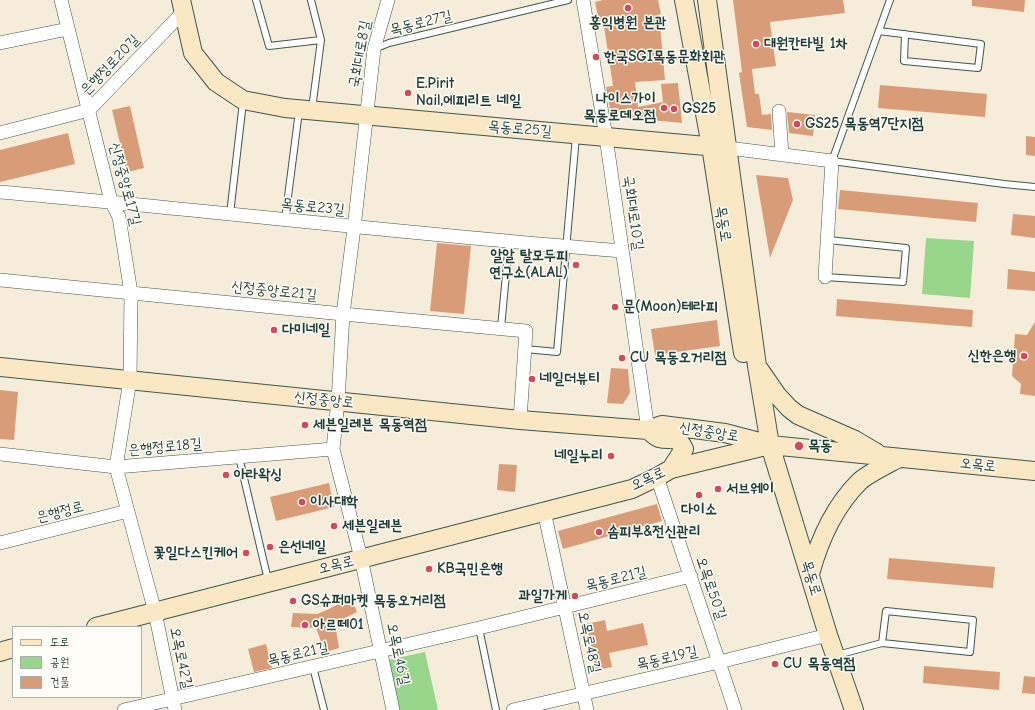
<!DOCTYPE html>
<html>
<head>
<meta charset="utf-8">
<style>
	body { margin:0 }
	#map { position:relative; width:1035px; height:710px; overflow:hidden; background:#f5edda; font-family:"Comic Neue","Poor Story",sans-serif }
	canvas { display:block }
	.legend { position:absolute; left:12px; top:626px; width:130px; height:72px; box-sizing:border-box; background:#fdfcf7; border:1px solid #a4b0a9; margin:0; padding:5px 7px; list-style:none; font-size:12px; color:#1f3d34 }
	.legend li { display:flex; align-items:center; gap:8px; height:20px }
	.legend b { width:20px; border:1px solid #a4b0a9 }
</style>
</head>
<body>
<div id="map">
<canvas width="1035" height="710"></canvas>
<ul class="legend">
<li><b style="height:5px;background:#fae7c3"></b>도로</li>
<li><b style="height:11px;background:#98d68c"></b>공원</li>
<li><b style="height:11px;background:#d99c79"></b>건물</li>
</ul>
</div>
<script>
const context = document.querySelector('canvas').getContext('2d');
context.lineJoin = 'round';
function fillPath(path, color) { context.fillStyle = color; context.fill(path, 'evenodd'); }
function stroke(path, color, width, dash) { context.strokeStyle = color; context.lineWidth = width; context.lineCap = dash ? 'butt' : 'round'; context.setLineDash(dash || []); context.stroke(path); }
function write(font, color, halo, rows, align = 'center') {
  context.font = font + ' "Comic Neue","Poor Story",sans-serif'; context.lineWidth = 3; context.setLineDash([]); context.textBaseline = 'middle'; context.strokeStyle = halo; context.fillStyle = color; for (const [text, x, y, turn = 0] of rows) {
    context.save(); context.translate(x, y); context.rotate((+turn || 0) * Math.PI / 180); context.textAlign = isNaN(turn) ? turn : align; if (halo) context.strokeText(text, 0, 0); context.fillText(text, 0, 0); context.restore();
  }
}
fillPath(new Path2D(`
	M 926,238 L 974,241 L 970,298 L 922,294 Z
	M 425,652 L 438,710 L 399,710 L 388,660 Z`), '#98d68c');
fillPath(new Path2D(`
	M 603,0 L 658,0 L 661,14 L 659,14 L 665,80 L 635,82 L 638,107 L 663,102 L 661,84 L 678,83 L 682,123 L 618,117 L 610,109 L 606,87 L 613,86 L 604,26 L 600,26 L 595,2 Z
	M 733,0 L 843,0 L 845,13 L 770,22 L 776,66 L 752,69 L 755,94 L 759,94 L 762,115 L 771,114 L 772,130 L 747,127 L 739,73 L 742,72 Z
	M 972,0 L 1025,0 L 1024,12 L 972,6 Z
	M 880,85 L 987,94 L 985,117 L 878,108 Z
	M 130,106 L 144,168 L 127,172 L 112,110 Z
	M 787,112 L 815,115 L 813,136 L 789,133 Z
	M 68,133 L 75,164 L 0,182 L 0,150 Z
	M 1026,136 L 1035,137 L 1035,156 L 1026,155 Z
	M 756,175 L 788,178 L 793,200 L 770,258 Z
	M 840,190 L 978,203 L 976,222 L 838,209 Z
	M 1013,214 L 1035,216 L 1035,238 L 1011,235 Z
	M 437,243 L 471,246 L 464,314 L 430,311 Z
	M 1008,269 L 1035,272 L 1035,291 L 1007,289 Z
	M 837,299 L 973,310 L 972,327 L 836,316 Z
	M 717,320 L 720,346 L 655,355 L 651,329 Z
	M 1035,322 L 1035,396 L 1020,394 L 1021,384 L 1012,376 L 1015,334 L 1027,335 Z
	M 611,368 L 628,369 L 630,393 L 623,404 L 607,403 Z
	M 0,390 L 18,392 L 14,440 L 0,439 Z
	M 499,464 L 517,465 L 515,492 L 497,490 Z
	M 329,483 L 334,507 L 276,521 L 270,497 Z
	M 657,504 L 662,521 L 563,549 L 558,531 Z
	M 889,558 L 995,567 L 993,588 L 887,579 Z
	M 351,597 L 357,612 L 335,623 L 339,648 L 325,652 L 316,628 L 291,627 L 293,613 L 317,614 L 329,609 Z
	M 605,620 L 607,631 L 643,623 L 648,645 L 609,653 L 612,667 L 596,670 L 586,624 Z
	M 266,644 L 272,668 L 254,672 L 248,649 Z
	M 924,666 L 1000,672 L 999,690 L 923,683 Z
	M 1024,676 L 1035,677 L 1035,694 L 1022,693 Z`), '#d99c79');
const lane = new Path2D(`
	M 256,0 L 269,46 L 321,40
	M 311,0 L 321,40 L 312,109
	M 890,0 L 832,161 L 1004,184 L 1035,187
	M 879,31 L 981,44 L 978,68 L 904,61 L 905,34
	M 374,49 L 389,43 L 568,0
	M 230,214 L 243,102
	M 285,220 L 299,111
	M 825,277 L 903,282 L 906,248 L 828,240
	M 501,328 L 509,242
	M 525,349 L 557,352 L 576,136
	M 239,457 L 268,580
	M 479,628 L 496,710
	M 837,655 L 882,643 L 970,652 L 973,620 L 886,611 L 882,643
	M 313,667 L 324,710`);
const street = new Path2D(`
	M 61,0 L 111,201 L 119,217 L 131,293 L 130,380 L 116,467 L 155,612 L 175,710
	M 388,0 L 374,49 L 354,228 L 343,314 L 338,401 L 333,449 L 361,558 L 393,710
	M 583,0 L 606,137 L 648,430
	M 0,43 L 68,29
	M 779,111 L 782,155
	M 0,133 L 89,110 L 184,11
	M 728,148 L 832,161 L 825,277
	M 0,192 C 208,210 415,235 622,251
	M 0,280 L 343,314 L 526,331 L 520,420
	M 0,454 L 116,467 L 333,449
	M 657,477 L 735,710
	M 544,511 L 587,710
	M 0,543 L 128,511
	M 124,710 L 479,628 L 691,576
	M 513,710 L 719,662 L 828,635`);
const secondary = new Path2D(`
	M 181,0 L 193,53 L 216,82 L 243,100 L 285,108 L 728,148
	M 684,0 L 711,146 L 743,353
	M 707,0 L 757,366 L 770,445 L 828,635 L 854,710
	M 0,367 L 520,420 L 648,430 L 662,425 L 725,433 L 767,444
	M 759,369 L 777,395 L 789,408 L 798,415 L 855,440 L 877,453
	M 648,430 C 652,433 655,437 659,438 C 671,441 678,435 684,449 L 671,469
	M 810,574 C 819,541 834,507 859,482 C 867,474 888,464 899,458
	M 96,627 L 632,489 L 657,477 L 671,469 L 770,445 L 1035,471
	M 0,652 L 13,648`);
stroke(lane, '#3f574d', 8);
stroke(street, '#3f574d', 14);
stroke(secondary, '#3f574d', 20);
stroke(lane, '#fff', 6);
stroke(street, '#fff', 13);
stroke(secondary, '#fae7c3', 18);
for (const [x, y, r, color] of [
	[628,8,4,"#d1495b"],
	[756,44,4,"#d1495b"],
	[596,57,4,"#d1495b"],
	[408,93,4,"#d1495b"],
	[664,108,4,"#d1495b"],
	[674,109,4,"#d1495b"],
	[797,124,4,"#d1495b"],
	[576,265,4,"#d1495b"],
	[615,307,4,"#d1495b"],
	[274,330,4,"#d1495b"],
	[1024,356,4,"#d1495b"],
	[622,358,4,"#d1495b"],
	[532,379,4,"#d1495b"],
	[305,425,4,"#d1495b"],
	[799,446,5,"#d1495b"],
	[611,456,4,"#d1495b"],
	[226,475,4,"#d1495b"],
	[718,489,4,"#d1495b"],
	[699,495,4,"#d1495b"],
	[302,502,4,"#d1495b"],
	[334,526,4,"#d1495b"],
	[599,532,4,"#d1495b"],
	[270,547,4,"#d1495b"],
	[246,553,4,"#d1495b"],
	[429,569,4,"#d1495b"],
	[575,596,4,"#d1495b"],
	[293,601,4,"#d1495b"],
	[305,625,4,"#d1495b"],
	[775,664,4,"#d1495b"]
]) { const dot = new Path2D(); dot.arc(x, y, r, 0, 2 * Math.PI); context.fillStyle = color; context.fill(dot); stroke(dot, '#fdfcf7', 1.5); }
write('15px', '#1f3d34', '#fdfcf7', [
	["목동로27길",421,23,-14],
	["국회대로8길",360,54,-80],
	["은행정로20길",110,65,-46],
	["목동로25길",520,129,5],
	["신정중앙로17길",125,184,75],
	["목동로23길",313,207,6],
	["국회대로10길",633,213,82],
	["목동로",723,224,81],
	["신정중앙로21길",274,291,6],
	["신정중앙로",324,400,6],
	["신정중앙로",709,432,9],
	["은행정로18길",165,447,-5],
	["오목로",978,465,6],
	["오목로",648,479,-25],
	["은행정로",60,512,-14],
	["오목로",336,565,-14],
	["목동로",811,578,73],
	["목동로21길",616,579,-14],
	["오목로50길",711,588,71],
	["오목로48길",589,642,78],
	["목동로21길",298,654,-13],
	["오목로46길",398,654,78],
	["오목로42길",181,658,78],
	["목동로19길",667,658,-13]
]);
write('bold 15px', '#1f3d34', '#fdfcf7', [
	["홍익병원 본관",628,23,"center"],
	["대원칸타빌 1차",764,44],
	["한국SGI목동문화회관",604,57],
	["E.Pirit",416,84],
	["Nail,에피리트 네일",416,101],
	["나이스가이",656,99,"right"],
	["목동로데오점",656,116,"right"],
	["GS25",682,109],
	["GS25 목동역7단지점",805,124],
	["알알 탈모두피",568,256,"right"],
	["연구소(ALAL)",568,273,"right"],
	["문(Moon)테라피",623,307],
	["다미네일",282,330],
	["신한은행",1016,356,"right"],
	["CU 목동오거리점",630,358],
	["네일더뷰티",540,379],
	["세븐일레븐 목동역점",313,425],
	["목동",808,446],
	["네일누리",603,456,"right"],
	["아라왁싱",234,475],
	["서브웨이",726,489],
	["이사대학",310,502],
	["다이소",699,510,"center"],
	["세븐일레븐",342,526],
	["솜피부&전신관리",607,532],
	["은선네일",278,547],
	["꽃일다스킨케어",238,553,"right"],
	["KB국민은행",437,569],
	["과일가게",567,596,"right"],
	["GS슈퍼마켓 목동오거리점",301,601],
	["아르떼01",313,625],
	["CU 목동역점",783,664]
], 'left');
</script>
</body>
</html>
